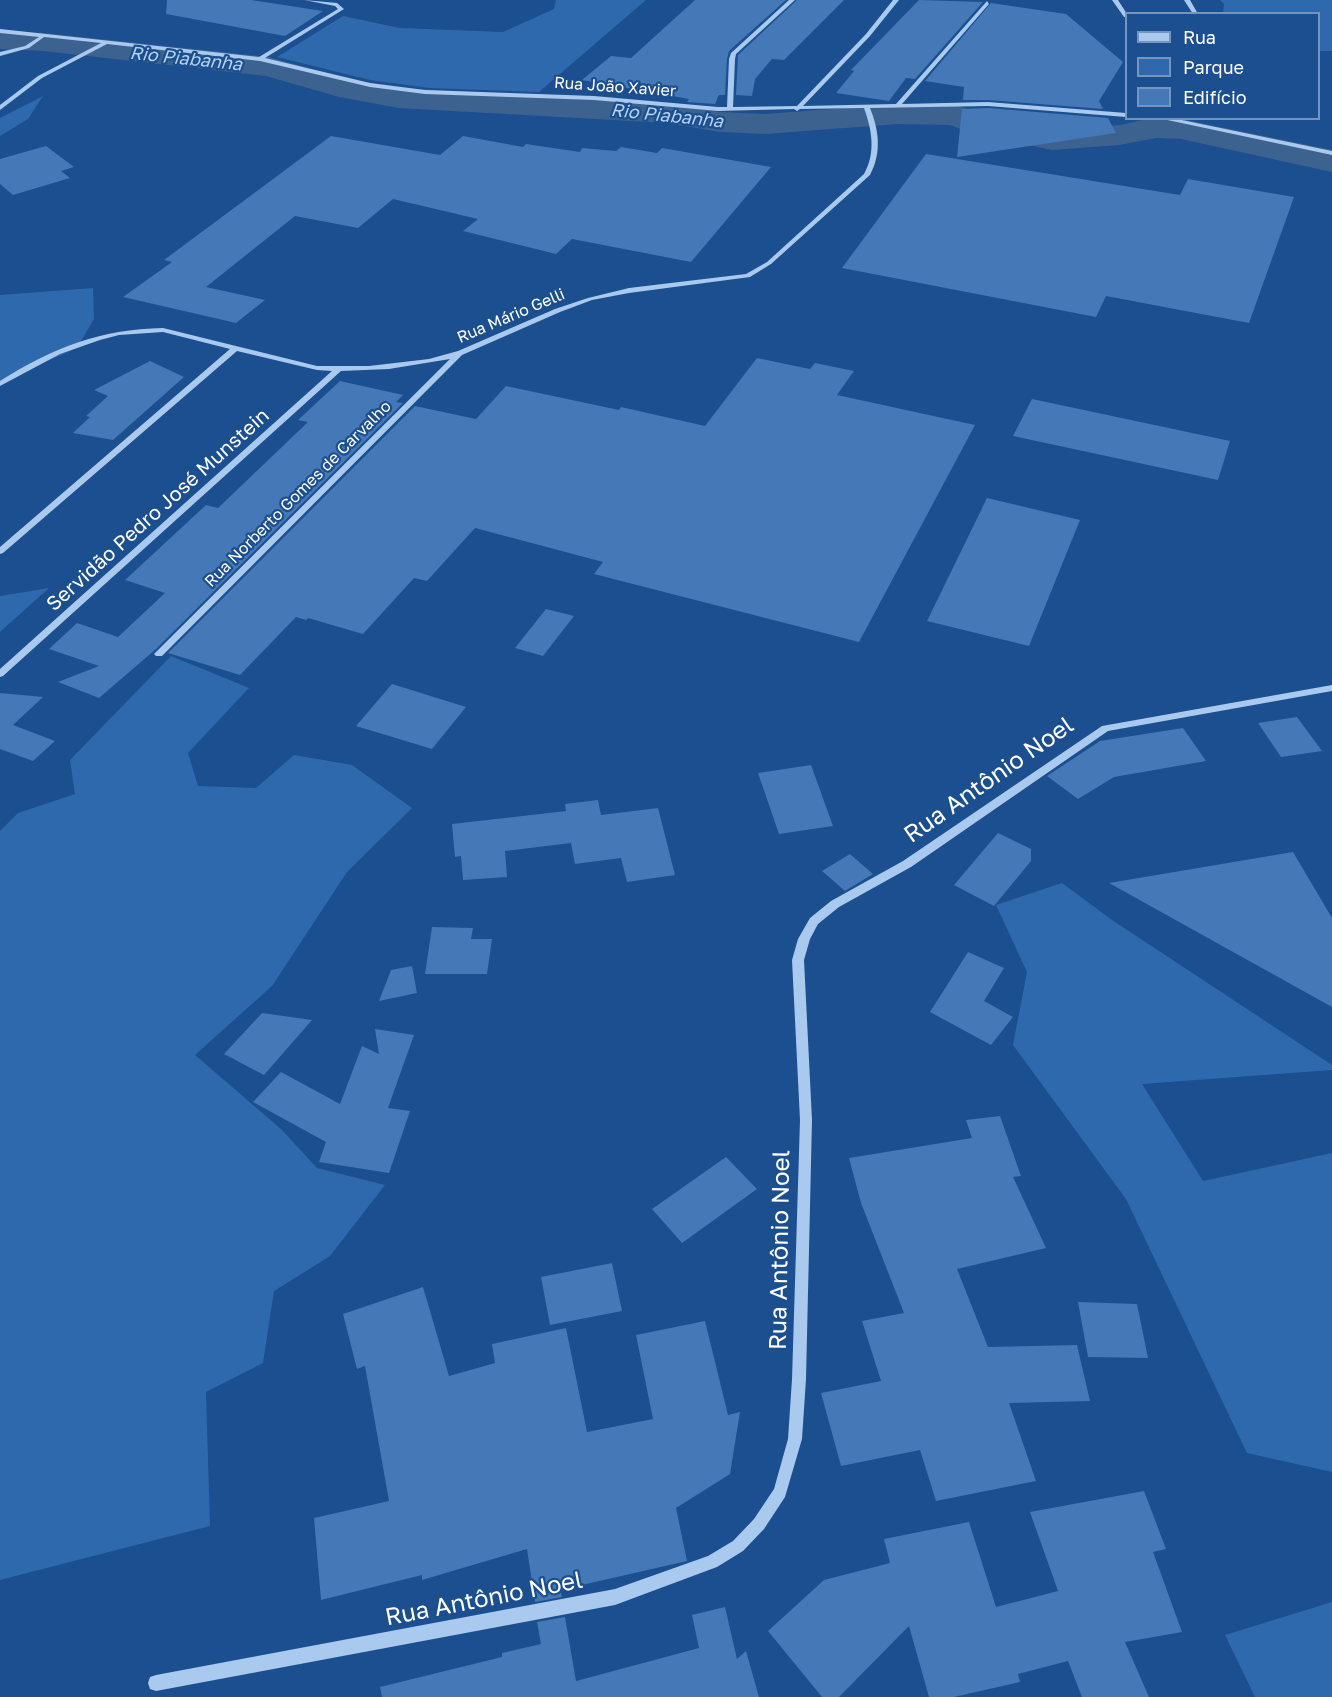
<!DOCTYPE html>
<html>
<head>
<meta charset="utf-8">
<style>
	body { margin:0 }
	#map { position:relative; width:1332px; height:1697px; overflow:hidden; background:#1b4f8f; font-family:"Golos Text",sans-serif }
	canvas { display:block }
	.legend { position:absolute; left:1125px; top:12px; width:195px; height:108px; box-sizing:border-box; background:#1b4f8f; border:2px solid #7695bc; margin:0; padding:8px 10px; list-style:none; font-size:18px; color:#fff }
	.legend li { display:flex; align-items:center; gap:12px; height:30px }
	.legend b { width:30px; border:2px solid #7695bc }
</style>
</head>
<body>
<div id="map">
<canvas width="1332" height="1697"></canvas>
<ul class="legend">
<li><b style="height:8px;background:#a9c9ee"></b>Rua</li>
<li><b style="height:16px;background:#2e69ad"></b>Parque</li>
<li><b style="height:16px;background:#4478b7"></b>Edifício</li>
</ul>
</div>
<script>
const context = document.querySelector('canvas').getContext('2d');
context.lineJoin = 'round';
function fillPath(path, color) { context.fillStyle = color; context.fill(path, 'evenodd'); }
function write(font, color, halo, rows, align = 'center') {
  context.font = font + ' "Golos Text",sans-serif'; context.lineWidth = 4.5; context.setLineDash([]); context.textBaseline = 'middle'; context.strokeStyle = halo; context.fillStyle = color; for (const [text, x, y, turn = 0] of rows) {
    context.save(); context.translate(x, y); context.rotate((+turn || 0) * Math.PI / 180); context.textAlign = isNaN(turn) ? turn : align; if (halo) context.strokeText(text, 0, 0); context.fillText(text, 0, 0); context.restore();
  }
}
fillPath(new Path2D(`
	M 556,0 L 646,0 L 539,92 L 430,88 L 370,80 L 277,57 L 343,16 L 400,28 L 503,32 L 554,9 Z
	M 1220,0 L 1332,0 L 1332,51 L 1319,51 L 1318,14 L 1223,13 L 1224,4 Z
	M 43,96 L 28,119 L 0,136 L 0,118 Z
	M 93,288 L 94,319 L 77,348 L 6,379 L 0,385 L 0,295 Z
	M 49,588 L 0,632 L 0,596 Z
	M 171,656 L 249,688 L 188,753 L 198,786 L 256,788 L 294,755 L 352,765 L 412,808 L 347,872 L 272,986 L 195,1055 L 281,1129 L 317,1168 L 385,1185 L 330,1256 L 274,1291 L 263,1363 L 206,1392 L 210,1526 L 0,1580 L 0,831 L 18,813 L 75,794 L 70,760 Z
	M 1062,883 L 1112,920 L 1332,1065 L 1332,1070 L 1142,1084 L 1203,1181 L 1332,1153 L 1332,1472 L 1247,1453 L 1126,1199 L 1013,1045 L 1027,972 L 996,905 Z
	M 1332,1602 L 1332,1697 L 1255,1697 L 1225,1635 Z`), '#2e69ad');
fillPath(new Path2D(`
	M 0,31 L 43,33 L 269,57 L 343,78 L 399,88 L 666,103 L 720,112 L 765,114 L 898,104 L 955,105 L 995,118 L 1052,130 L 1120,125 L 1152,118 L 1181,119 L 1332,150 L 1332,172 L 1181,139 L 1156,138 L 1120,145 L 1052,150 L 974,134 L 950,125 L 898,124 L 765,134 L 720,132 L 666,123 L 399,108 L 339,97 L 266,76 L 43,51 L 0,49 Z`), '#3c6290');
fillPath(new Path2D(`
	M 167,0 L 251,0 L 323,11 L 285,36 L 166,14 Z
	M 695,0 L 786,0 L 729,51 L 727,59 L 725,95 L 719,95 L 715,104 L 687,102 L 689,99 L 582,80 L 611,56 L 631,58 Z
	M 797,0 L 844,0 L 784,60 L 772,59 L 755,79 L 752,96 L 736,95 L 738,55 Z
	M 919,0 L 983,2 L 915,79 L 906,78 L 889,101 L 836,93 L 854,71 L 851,70 Z
	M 991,3 L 1066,14 L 1123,62 L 1099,101 L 1103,109 L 988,100 L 963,100 L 964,87 L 925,81 Z
	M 988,108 L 1108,118 L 1116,133 L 957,157 L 962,109 Z
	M 331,136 L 440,155 L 463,136 L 523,147 L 526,144 L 580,152 L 582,148 L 616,151 L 621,147 L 657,153 L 662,148 L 771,167 L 691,262 L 572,239 L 556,254 L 463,231 L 478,219 L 393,199 L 358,228 L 295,216 L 206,287 L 265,300 L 236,323 L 123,297 L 172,262 L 164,260 Z
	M 46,146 L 74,167 L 61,171 L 70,178 L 13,195 L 0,184 L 0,159 Z
	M 926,154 L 1180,195 L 1188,179 L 1294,197 L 1249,323 L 1106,296 L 1096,317 L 842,268 Z
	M 757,358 L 810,369 L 815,363 L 854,371 L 837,395 L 975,425 L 859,642 L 594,574 L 603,562 L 475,528 L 427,581 L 414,578 L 363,634 L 308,618 L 306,620 L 296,617 L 240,675 L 168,653 L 415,406 L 476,419 L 506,386 L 619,410 L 621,407 L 705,426 Z
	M 150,361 L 184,377 L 113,440 L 73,433 L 90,417 L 86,416 L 108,396 L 94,390 Z
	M 340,381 L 403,395 L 396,402 L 403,403 L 156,649 L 99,698 L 58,682 L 99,666 L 49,649 L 77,623 L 118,637 L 165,593 L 125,580 L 206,505 L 218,508 L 308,422 L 298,420 Z
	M 1032,399 L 1230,441 L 1218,480 L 1013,436 Z
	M 987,498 L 1080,520 L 1029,646 L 927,621 Z
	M 546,609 L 574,616 L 543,656 L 515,648 Z
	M 392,684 L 466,707 L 432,749 L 356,726 Z
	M 0,693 L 43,697 L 13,725 L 55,741 L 33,761 L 0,749 Z
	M 1297,717 L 1322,751 L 1281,757 L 1258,723 Z
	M 1183,728 L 1206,761 L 1114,777 L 1078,799 L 1047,776 L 1100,741 Z
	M 811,765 L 833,826 L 779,834 L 758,773 Z
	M 598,800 L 601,815 L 658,808 L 675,875 L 627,882 L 621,858 L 575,864 L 571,843 L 505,851 L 507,877 L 463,880 L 461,856 L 455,857 L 452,824 L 566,811 L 565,804 Z
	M 998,833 L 1031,849 L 1031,861 L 994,906 L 954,885 Z
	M 1293,852 L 1332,918 L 1332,1007 L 1109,883 Z
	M 850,854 L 873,874 L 845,891 L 822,871 Z
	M 432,927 L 473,928 L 471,939 L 492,939 L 487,974 L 425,974 Z
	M 968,952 L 1004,968 L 984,1001 L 1013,1017 L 991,1045 L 930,1012 Z
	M 412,966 L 417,993 L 379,1001 L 391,970 Z
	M 262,1013 L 312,1020 L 264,1075 L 224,1054 Z
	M 375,1029 L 414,1035 L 388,1108 L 410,1111 L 389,1173 L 319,1162 L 326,1142 L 253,1102 L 281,1072 L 340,1104 L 362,1046 L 379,1054 Z
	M 1000,1116 L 1021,1176 L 1013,1177 L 1046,1248 L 957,1269 L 988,1347 L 1077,1345 L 1090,1401 L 1009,1403 L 1036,1481 L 936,1501 L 920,1450 L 841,1466 L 821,1393 L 881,1381 L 862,1321 L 904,1313 L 861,1203 L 849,1158 L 972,1138 L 966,1120 Z
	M 726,1157 L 757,1189 L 682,1243 L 652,1209 Z
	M 612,1263 L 622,1311 L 550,1325 L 541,1277 Z
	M 423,1287 L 449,1376 L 495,1363 L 492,1344 L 566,1328 L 587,1432 L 653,1419 L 636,1335 L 705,1321 L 728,1415 L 740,1412 L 730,1474 L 676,1508 L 687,1561 L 560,1590 L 562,1597 L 535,1602 L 527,1549 L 422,1580 L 422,1575 L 321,1600 L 314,1518 L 389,1501 L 365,1366 L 357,1369 L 343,1314 Z
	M 1078,1302 L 1137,1304 L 1148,1358 L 1088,1357 Z
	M 1144,1491 L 1166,1549 L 1153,1552 L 1182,1632 L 1125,1642 L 1149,1697 L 1082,1697 L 1068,1661 L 1018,1674 L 1020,1682 L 954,1697 L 929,1697 L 909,1626 L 839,1697 L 822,1697 L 768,1631 L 824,1580 L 890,1563 L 884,1539 L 969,1522 L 996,1607 L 1058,1591 L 1030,1512 Z
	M 725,1607 L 737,1659 L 746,1651 L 759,1697 L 382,1697 L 380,1687 L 502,1657 L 502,1653 L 541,1644 L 537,1622 L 565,1617 L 576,1681 L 699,1648 L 692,1615 Z`), '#4478b7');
fillPath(new Path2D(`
	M 304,0 L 337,3 L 344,9 L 265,58 L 370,83 L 425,90 L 594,96 L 718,107 L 727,107 L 729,59 L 731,53 L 789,0 L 795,0 L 736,54 L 735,59 L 733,107 L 797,106 L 866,34 L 893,0 L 899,0 L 870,36 L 803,106 L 896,104 L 987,1 L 989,4 L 902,104 L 988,102 L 1126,113 L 1126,117 L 988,106 L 870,108 C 879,130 882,153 870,175 L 771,264 L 750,277 L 629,293 L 592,300 L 560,312 L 462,355 L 162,656 L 156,656 L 154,654 L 156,652 L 450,359 L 389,369 L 341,371 L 3,676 L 0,677 L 0,669 L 332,371 L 317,370 L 237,351 L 3,553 L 0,554 L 0,547 L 230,349 L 163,332 L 119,335 L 100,340 L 60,354 L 0,386 L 0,381 C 52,348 101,329 163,328 L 317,366 L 369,366 L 429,359 L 458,351 L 555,309 L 588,298 L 629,288 L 746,274 L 767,262 L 864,174 C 876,153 872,130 864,108 L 800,109 L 797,111 L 794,109 L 718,111 L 594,100 L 425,94 L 370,87 L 260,61 L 107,44 L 42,78 L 0,110 L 0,105 L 38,76 L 101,43 L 44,37 L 29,48 L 0,56 L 0,52 L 25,46 L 39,37 L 0,33 L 0,29 L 259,57 L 338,9 L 335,6 Z
	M 1112,0 L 1118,0 L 1127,14 L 1126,17 L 1124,17 Z
	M 1184,0 L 1190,0 L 1198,14 L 1193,14 Z
	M 1158,118 L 1172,118 L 1332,151 L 1332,155 Z
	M 1332,685 L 1332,691 L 1108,731 L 911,867 L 839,907 L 818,924 L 810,939 L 804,960 L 812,1120 L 806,1379 L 802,1439 L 785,1497 L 764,1529 L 743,1551 L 717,1567 L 615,1605 L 156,1691 L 150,1689 L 148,1683 L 150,1677 L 156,1675 L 615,1589 L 708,1556 L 733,1541 L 754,1519 L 774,1489 L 788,1439 L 792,1379 L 800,1120 L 792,960 L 798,939 L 810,918 L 831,901 L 903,861 L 1102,726 Z`), '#a9c9ee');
write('16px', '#fff', '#1b4f8f', [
	["Rua João Xavier",615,87,4],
	["Rua Mário Gelli",511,316,-23],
	["Rua Norberto Gomes de Carvalho",298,494,-45]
]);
write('italic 18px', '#b5d3f5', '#1b4f8f', [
	["Rio Piabanha",186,59,6],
	["Rio Piabanha",667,116,6]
]);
write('20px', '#fff', '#1b4f8f', [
	["Servidão Pedro José Munstein",158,510,-42]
]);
write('24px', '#fff', '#1b4f8f', [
	["Rua Antônio Noel",989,780,-35],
	["Rua Antônio Noel",780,1250,-89],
	["Rua Antônio Noel",484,1599,-11]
]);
</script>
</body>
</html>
